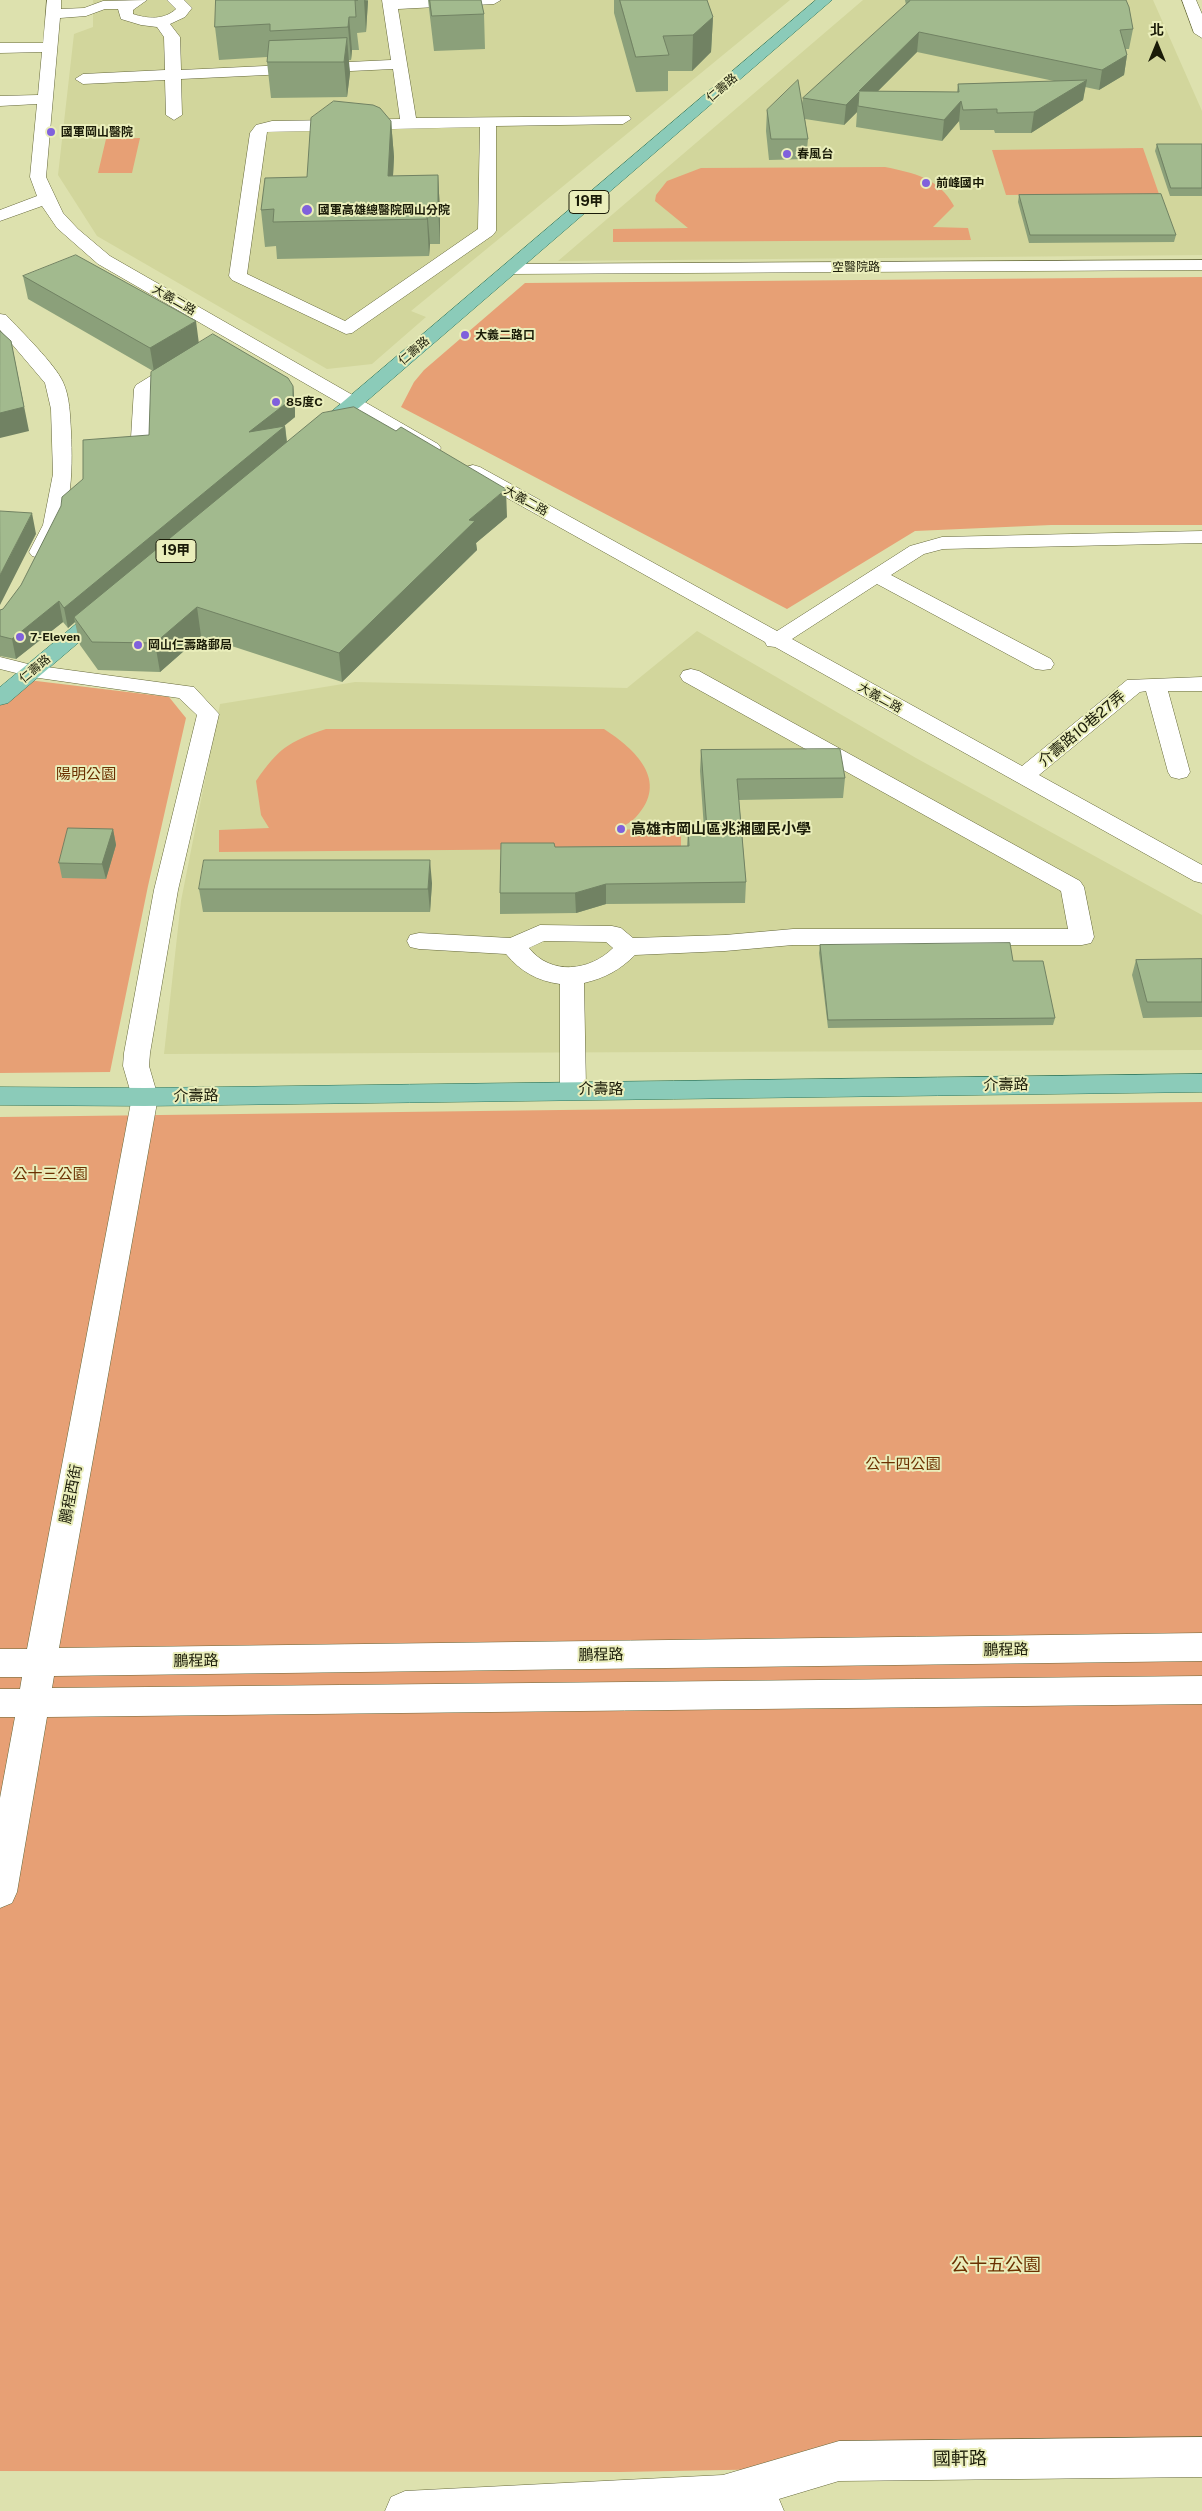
<!DOCTYPE html>
<html>
<head>
<meta charset="utf-8">
<style>
	body { margin:0 }
	#map { position:relative; width:1202px; height:2511px; overflow:hidden; background:#dde1ae; font-family:"Public Sans","Noto Sans TC",sans-serif }
	canvas { display:block }
	.north { position:absolute; left:1132px; top:20px; width:50px; height:50px; -webkit-text-stroke:4px #eaeebb; paint-order:stroke; rotate:0deg; font-size:14px; font-weight:700; line-height:20px; text-align:center; color:#1a1b08 }
	.north::after { content:''; display:block; margin:auto; width:18px; height:22px; background:#1a1b08; clip-path:polygon(50% 0,100% 100%,50% 72%,0 100%) }
</style>
</head>
<body>
<div id="map">
<canvas width="1202" height="2511"></canvas>
<div class="north">北</div>
</div>
<script>
const context = document.querySelector('canvas').getContext('2d');
context.lineJoin = 'round';
function fillPath(path, color) { context.fillStyle = color; context.fill(path, 'evenodd'); }
function stroke(path, color, width, dash) { context.strokeStyle = color; context.lineWidth = width; context.lineCap = dash ? 'butt' : 'round'; context.setLineDash(dash || []); context.stroke(path); }
function write(font, color, halo, rows, align = 'center') {
  context.font = font + ' "Public Sans","Noto Sans TC",sans-serif'; context.lineWidth = 4; context.setLineDash([]); context.textBaseline = 'middle'; context.strokeStyle = halo; context.fillStyle = color; for (const [text, x, y, turn = 0] of rows) {
    context.save(); context.translate(x, y); context.rotate((+turn || 0) * Math.PI / 180); context.textAlign = isNaN(turn) ? turn : align; if (halo) context.strokeText(text, 0, 0); context.fillText(text, 0, 0); context.restore();
  }
}
fillPath(new Path2D(`
	M 93,0 L 790,0 L 411,311 L 426,317 L 372,364 L 327,369 L 97,236 L 58,175 L 74,34 L 93,27 Z
	M 863,0 L 1153,0 L 1202,111 L 1202,255 L 558,261 Z
	M 697,631 L 916,758 L 1202,915 L 1202,1050 L 164,1054 L 181,901 L 220,704 L 355,682 L 627,688 Z`), '#d2d69c');
fillPath(new Path2D(`
	M 140,138 L 132,173 L 98,173 L 106,139 Z
	M 1143,148 L 1159,194 L 1006,195 L 992,150 Z
	M 885,167 C 914,173 939,178 954,206 L 933,227 L 968,228 L 971,240 L 613,242 L 613,229 L 688,228 L 655,201 L 656,195 L 667,181 L 701,168 Z
	M 1202,277 L 1202,525 L 1051,525 L 915,531 L 787,609 L 401,407 L 414,382 L 424,370 L 525,283 Z
	M 28,680 L 169,697 L 186,718 L 148,886 L 110,1072 L 0,1073 L 0,704 Z
	M 326,729 L 604,729 C 635,749 670,781 636,817 C 631,823 622,826 617,830 L 681,827 L 681,848 L 219,852 L 219,830 L 269,828 L 261,815 L 256,781 C 279,748 288,742 326,729 Z
	M 1202,1102 L 1202,2461 L 620,2472 L 0,2471 L 0,1117 Z`), '#e7a075');
const minor = new Path2D(`
	M 47,0 L 61,0 L 61,9 L 84,8 L 103,1 L 147,0 L 133,10 L 133,14 C 148,19 164,20 176,9 L 167,0 L 184,0 L 192,8 L 185,17 L 170,24 L 180,37 L 181,70 L 391,60 L 382,0 L 501,0 L 494,4 L 398,9 L 416,118 L 629,116 L 631,119 L 623,124 L 496,126 L 496,231 L 493,235 L 352,333 L 346,334 L 232,280 L 229,276 L 250,133 L 256,125 L 272,121 L 400,119 L 393,69 L 181,79 L 182,115 L 174,120 L 166,115 L 165,80 L 83,84 L 75,79 L 83,74 L 165,70 L 164,37 L 157,27 L 141,25 L 121,19 L 118,9 L 105,9 L 86,16 L 60,18 L 46,177 L 63,213 L 78,229 L 110,256 L 438,444 L 441,448 L 438,452 L 424,452 L 98,264 L 57,228 L 42,206 L 0,221 L 0,210 L 37,196 L 30,177 L 37,104 L 0,106 L 0,96 L 38,95 L 42,52 L 0,53 L 0,43 L 43,43 ZM 480,127 L 478,229 L 345,321 L 247,274 L 267,132 Z
	M 1182,0 L 1196,0 L 1202,14 L 1202,38 L 1194,33 Z
	M 1202,260 L 1202,270 L 511,274 L 505,273 L 502,269 L 505,265 L 511,264 Z
	M 0,314 L 6,315 C 21,331 55,364 63,382 C 70,397 70,416 71,431 C 73,475 72,519 46,556 L 39,558 L 32,556 L 29,552 L 43,525 L 53,474 L 51,409 L 45,383 L 0,330 Z
	M 182,359 L 189,361 L 191,365 L 189,369 L 152,391 L 151,438 L 148,442 L 134,442 L 131,438 L 134,389 L 136,385 L 175,361 Z
	M 473,465 L 480,467 L 777,631 L 910,546 L 942,537 L 1202,531 L 1202,543 L 943,549 L 924,554 L 891,575 L 1051,659 L 1054,664 L 1051,669 L 1043,670 L 1035,669 L 877,584 L 792,639 L 1022,766 L 1127,680 L 1202,677 L 1202,691 L 1168,691 L 1190,772 L 1187,777 L 1179,779 L 1171,777 L 1168,772 L 1146,691 L 1140,692 L 1039,775 L 1202,865 L 1202,883 L 1194,881 L 775,647 L 767,646 L 765,642 L 466,475 L 463,471 L 466,467 Z
	M 0,657 L 32,665 L 194,687 L 219,714 L 178,890 L 150,1053 L 149,1066 L 158,1097 L 59,1648 L 1202,1633 L 1202,1661 L 54,1676 L 52,1688 L 1202,1676 L 1202,1704 L 47,1717 L 17,1892 L 12,1903 L 0,1908 L 0,1798 L 15,1717 L 0,1717 L 0,1689 L 20,1689 L 22,1677 L 0,1677 L 0,1649 L 27,1649 L 132,1097 L 123,1066 L 124,1053 L 154,890 L 197,715 L 179,698 L 32,677 L 0,669 Z
	M 691,669 L 699,671 L 1080,881 L 1084,887 L 1094,937 L 1091,943 L 1082,945 L 793,945 L 725,951 L 635,955 C 620,970 605,978 584,983 L 586,1089 L 582,1096 L 573,1098 L 564,1096 L 560,1089 L 560,984 C 537,981 520,971 506,954 L 419,949 L 410,947 L 407,941 L 410,935 L 419,933 L 510,938 L 540,925 L 612,926 L 621,928 L 633,938 L 725,935 L 793,929 L 1068,929 L 1061,891 L 683,681 L 680,676 L 683,671 ZM 544,941 L 606,942 L 613,948 C 590,971 551,976 529,948 Z
	M 1202,2437 L 1202,2477 L 839,2481 L 779,2499 L 784,2511 L 385,2511 L 391,2497 L 405,2491 L 723,2475 L 839,2441 Z`);
const major = new Path2D(`
	M 816,0 L 832,0 L 325,437 L 311,437 L 308,433 L 311,429 Z
	M 106,603 L 113,605 L 116,609 L 113,613 L 8,703 L 0,705 L 0,687 L 99,605 Z
	M 1202,1074 L 1202,1092 L 145,1106 L 0,1105 L 0,1087 L 145,1088 Z`);
stroke(minor, '#65683a', 1);
stroke(major, '#31775c', 1);
fillPath(minor, '#fff');
fillPath(major, '#8bcbb9');
fillPath(new Path2D(`
	M 216,0 L 368,0 L 366,32 L 357,33 L 359,50 L 352,50 L 351,60 L 348,60 L 350,73 L 347,97 L 271,98 L 267,62 L 267,57 L 219,60 L 215,27 Z
	M 428,0 L 481,0 L 484,14 L 485,49 L 434,51 Z
	M 614,0 L 707,0 L 713,17 L 711,52 L 692,71 L 668,71 L 668,91 L 636,92 L 614,13 Z
	M 905,0 L 1126,0 L 1133,29 L 1129,49 L 1126,49 L 1127,55 L 1124,75 L 1099,90 L 1085,87 L 1083,100 L 1031,133 L 995,133 L 994,130 L 960,130 L 959,121 L 942,141 L 856,127 L 857,112 L 844,125 L 805,119 L 808,139 L 806,159 L 769,160 L 766,131 L 767,110 L 802,103 L 803,98 L 906,5 ZM 917,52 L 1054,81 L 958,84 L 957,92 L 878,91 Z
	M 391,121 L 394,157 L 393,176 L 438,175 L 440,211 L 440,244 L 430,244 L 429,256 L 277,259 L 276,246 L 265,247 L 261,210 L 307,177 Z
	M 1157,144 L 1202,144 L 1202,196 L 1170,196 L 1155,151 Z
	M 1019,195 L 1176,235 L 1174,242 L 1029,243 L 1018,202 Z
	M 23,276 L 199,343 L 293,386 L 295,406 L 295,417 L 283,427 L 285,426 L 287,441 L 507,517 L 476,543 L 477,550 L 342,682 L 201,636 L 160,672 L 98,670 L 80,645 L 75,622 L 68,628 L 63,622 L 16,659 L 0,656 L 0,610 L 3,609 L 149,435 L 153,371 L 28,299 Z
	M 701,750 L 845,778 L 843,798 L 739,800 L 746,882 L 745,903 L 606,904 L 576,913 L 500,914 L 500,893 L 555,847 L 687,846 L 688,829 L 704,829 L 700,771 Z
	M 113,829 L 116,845 L 106,879 L 62,878 L 59,863 Z
	M 432,883 L 430,912 L 203,912 L 199,889 Z
	M 820,945 L 1055,1018 L 1053,1025 L 828,1028 L 819,953 Z
	M 1202,959 L 1202,1017 L 1143,1018 L 1132,975 L 1136,960 Z`), '#8ba07a');
fillPath(new Path2D(`
	M 364,0 L 368,1 L 366,32 Z
	M 349,17 L 352,50 L 351,60 L 348,27 Z
	M 713,17 L 711,52 L 692,71 L 693,35 Z
	M 919,32 L 917,52 L 862,107 L 859,91 Z
	M 347,38 L 350,73 L 347,97 L 344,62 Z
	M 1127,55 L 1124,75 L 1099,90 L 1102,70 Z
	M 1087,80 L 1083,100 L 1031,133 L 1034,112 Z
	M 859,92 L 857,112 L 844,125 L 846,105 Z
	M 961,101 L 959,121 L 942,141 L 944,120 Z
	M 391,121 L 394,157 L 391,212 L 388,176 Z
	M 438,175 L 440,211 L 440,244 L 438,207 Z
	M 427,207 L 430,244 L 429,256 L 427,219 Z
	M 196,321 L 199,344 L 154,372 L 150,348 Z
	M 11,341 L 29,431 L 0,438 L 0,413 Z
	M 293,386 L 295,406 L 295,417 L 251,452 L 249,432 Z
	M 285,426 L 287,446 L 74,617 L 75,622 L 68,628 L 64,608 Z
	M 506,489 L 507,517 L 476,543 L 477,550 L 342,682 L 339,653 L 469,520 Z
	M 32,513 L 36,534 L 0,605 L 0,575 Z
	M 59,601 L 63,622 L 16,659 L 12,639 Z
	M 197,607 L 201,636 L 160,672 L 155,643 Z
	M 113,829 L 116,845 L 106,879 L 102,864 Z
	M 430,860 L 432,883 L 430,912 L 428,889 Z
	M 606,884 L 606,904 L 576,913 L 575,893 Z`), '#718263');
const building = new Path2D(`
	M 216,0 L 358,0 L 355,0 L 356,17 L 349,17 L 348,27 L 270,31 L 270,24 L 215,27 Z
	M 430,0 L 481,0 L 484,14 L 432,16 Z
	M 620,0 L 707,0 L 713,17 L 693,35 L 663,36 L 669,55 L 636,57 Z
	M 911,0 L 1126,0 L 1129,7 L 1133,29 L 1120,30 L 1127,55 L 1102,70 L 919,32 L 859,91 L 959,92 L 958,84 L 1087,80 L 1034,112 L 997,113 L 997,109 L 963,110 L 961,101 L 944,120 L 858,106 L 859,92 L 846,105 L 803,98 Z
	M 347,38 L 344,62 L 267,62 L 269,41 Z
	M 798,80 L 808,139 L 771,139 L 767,110 Z
	M 334,101 L 373,105 L 380,108 L 391,121 L 388,176 L 438,175 L 438,207 L 427,207 L 427,219 L 273,222 L 274,209 L 261,210 L 265,178 L 307,177 L 311,118 Z
	M 1157,144 L 1202,144 L 1202,188 L 1171,188 Z
	M 1161,194 L 1176,235 L 1030,235 L 1019,195 Z
	M 76,255 L 196,321 L 150,348 L 23,276 Z
	M 0,331 L 11,341 L 24,407 L 0,413 Z
	M 213,334 L 288,378 L 293,386 L 293,398 L 249,432 L 285,426 L 64,608 L 59,601 L 12,639 L 0,636 L 0,610 L 3,609 L 21,585 L 61,506 L 62,497 L 83,479 L 83,440 L 149,435 L 151,372 Z
	M 354,407 L 396,431 L 401,427 L 506,489 L 469,520 L 475,521 L 339,653 L 197,607 L 155,643 L 92,642 L 74,617 L 322,413 Z
	M 0,511 L 32,513 L 0,575 Z
	M 840,749 L 845,778 L 737,779 L 746,882 L 606,884 L 575,893 L 500,893 L 501,843 L 554,843 L 555,847 L 689,846 L 688,829 L 707,829 L 701,750 Z
	M 68,828 L 113,829 L 102,864 L 59,863 Z
	M 204,860 L 430,860 L 428,889 L 199,889 Z
	M 1010,943 L 1013,961 L 1043,961 L 1055,1018 L 828,1020 L 820,945 Z
	M 1202,959 L 1202,1002 L 1147,1002 L 1136,960 Z`);
fillPath(building, '#a2ba8e');
stroke(building, '#718263', 1);
for (const [x, y, r, color] of [
	[51,132,5,"#8061dc"],
	[787,154,5,"#8061dc"],
	[926,183,5,"#8061dc"],
	[307,210,6,"#8061dc"],
	[465,335,5,"#8061dc"],
	[276,402,5,"#8061dc"],
	[20,637,5,"#8061dc"],
	[138,645,5,"#8061dc"],
	[621,829,5,"#8061dc"]
]) { const dot = new Path2D(); dot.arc(x, y, r, 0, 2 * Math.PI); context.fillStyle = color; context.fill(dot); stroke(dot, '#eaeebb', 2); }
write('12px', '#1a1b08', '#eaeebb', [
	["仁壽路",722,88,-41],
	["空醫院路",856,267],
	["大義二路",174,300,30],
	["仁壽路",414,351,-41],
	["大義二路",526,501,29],
	["仁壽路",35,669,-40],
	["大義二路",880,698,29]
]);
write('bold 12px', '#1a1b08', '#eaeebb', [
	["國軍岡山醫院",61,132],
	["春風台",797,154],
	["前峰國中",936,183],
	["國軍高雄總醫院岡山分院",318,210],
	["大義二路口",475,335],
	["85度C",286,402],
	["7-Eleven",30,637],
	["岡山仁壽路郵局",148,645]
], 'left');
for (const [x, y, w] of [
	[589,202,40],
	[176,551,40]
]) { const box = new Path2D(); box.roundRect(x - w / 2, y - 11.5, w, 23, 4); context.fillStyle = '#eaeebb'; context.fill(box); stroke(box, '#1a1b08', 1); }
write('bold 14px', '#1a1b08', null, [
	["19甲",589,202],
	["19甲",176,551]
]);
write('15px', '#1a1b08', '#eaeebb', [
	["介壽路10巷27弄",1082,729,-40],
	["介壽路",1006,1085,-1],
	["介壽路",601,1089],
	["介壽路",196,1096,-1],
	["鵬程西街",71,1494,-79],
	["鵬程路",1006,1650,-1],
	["鵬程路",601,1655,-1],
	["鵬程路",196,1661,-1]
]);
write('15px', '#6b3001', '#eaeebb', [
	["陽明公園",86,774],
	["公十三公園",50,1174],
	["公十四公園",903,1464]
]);
write('bold 15px', '#1a1b08', '#eaeebb', [
	["高雄市岡山區兆湘國民小學",631,829]
], 'left');
write('18px', '#6b3001', '#eaeebb', [
	["公十五公園",996,2265]
]);
write('18px', '#1a1b08', '#eaeebb', [
	["國軒路",960,2459,-1]
]);
</script>
</body>
</html>
